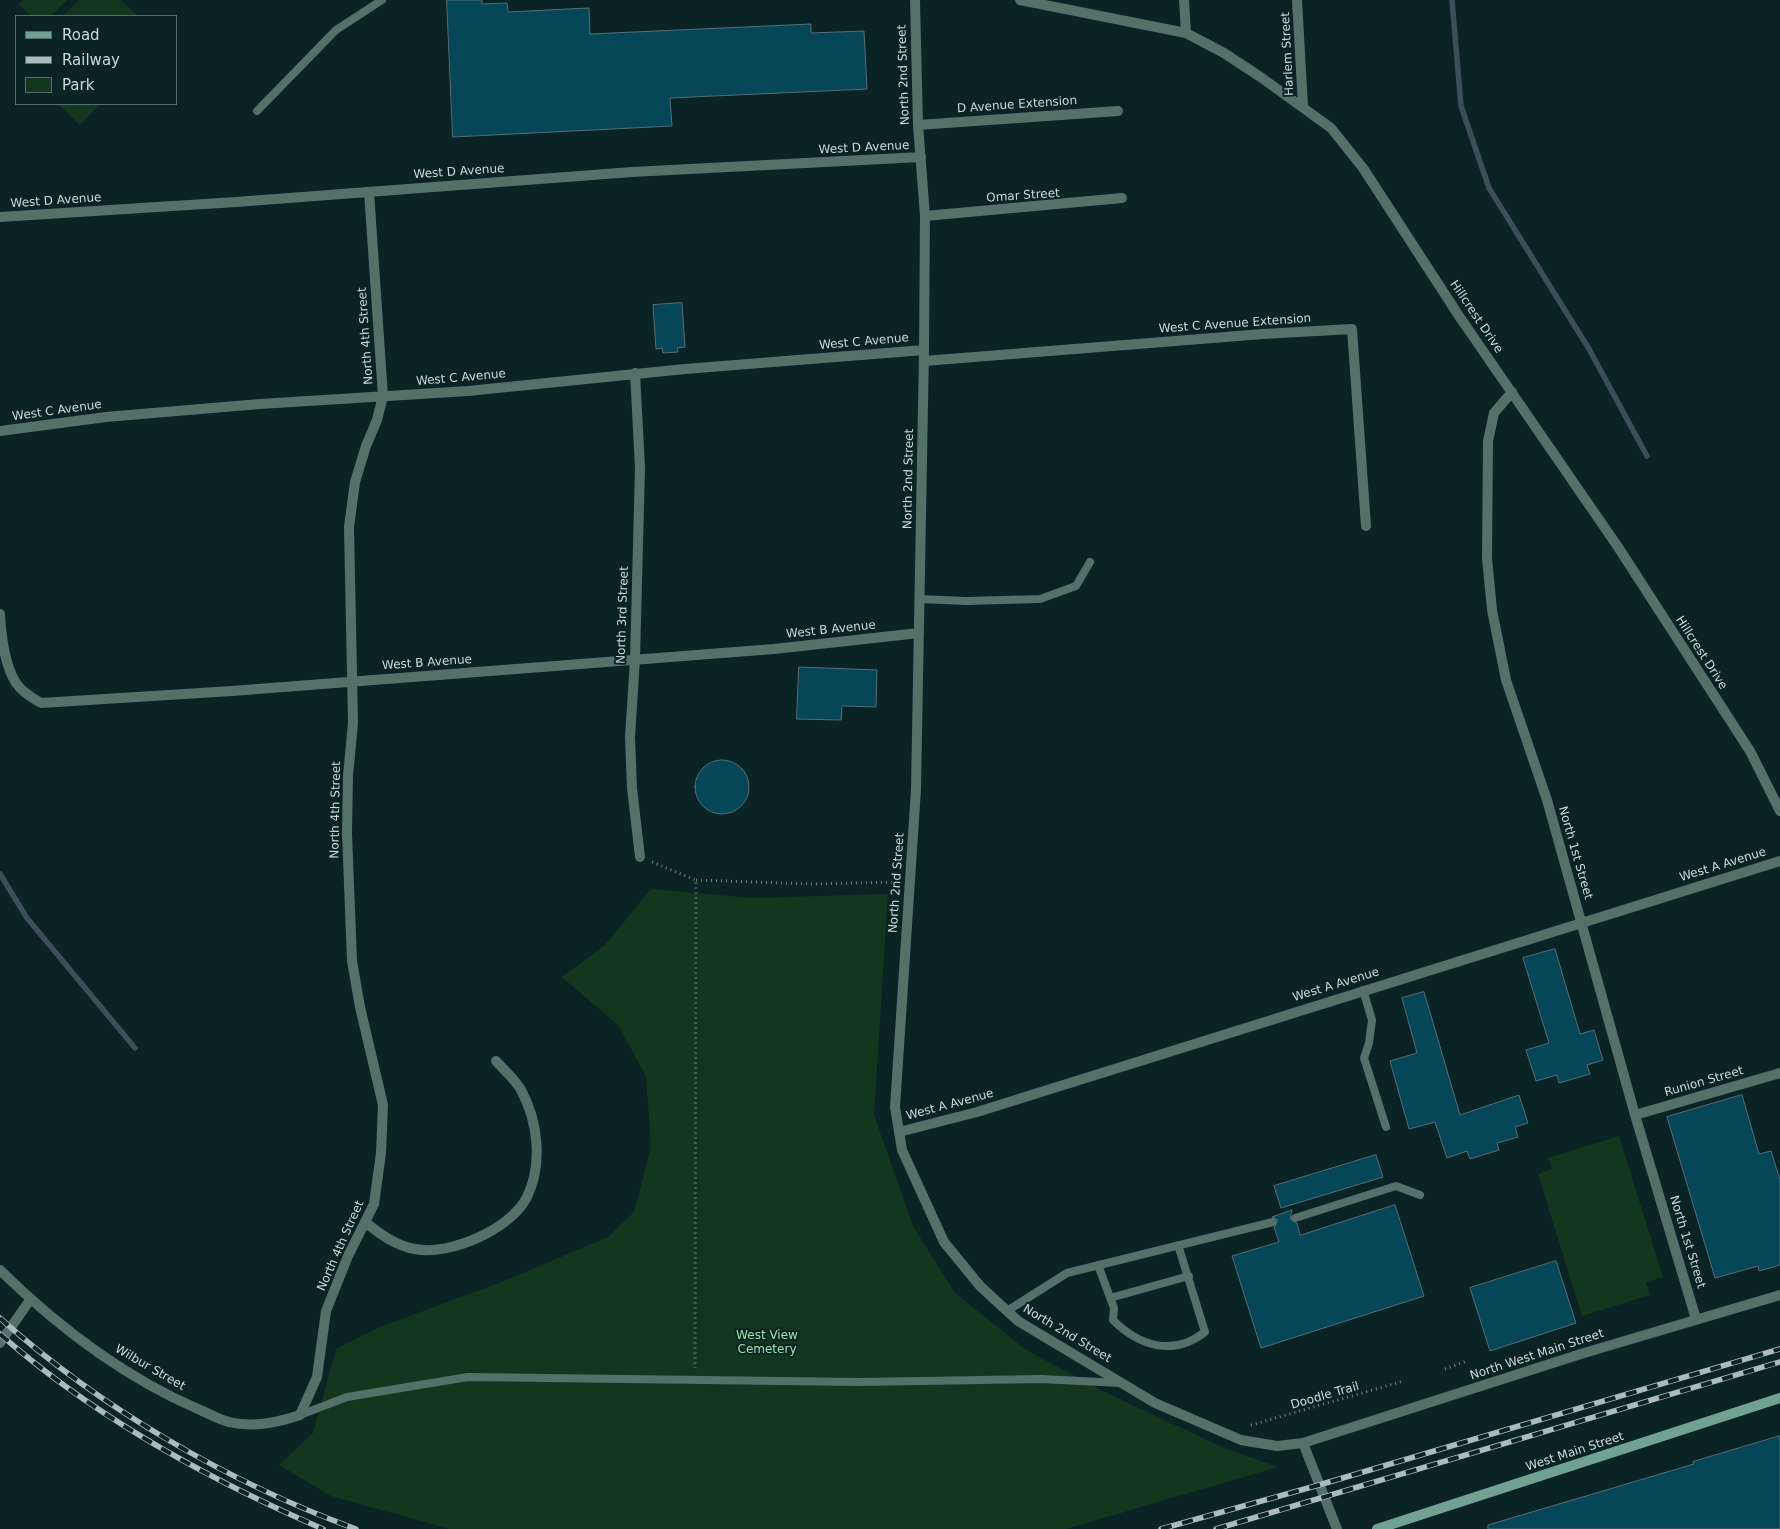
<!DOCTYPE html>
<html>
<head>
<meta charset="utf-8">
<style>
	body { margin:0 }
	#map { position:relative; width:1780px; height:1529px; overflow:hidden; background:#0a2324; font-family:"DejaVu Sans",sans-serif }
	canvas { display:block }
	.legend { position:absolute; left:15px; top:15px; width:162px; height:90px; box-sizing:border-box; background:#0a2324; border:1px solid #586c6d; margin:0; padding:6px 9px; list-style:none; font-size:15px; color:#ccdadb }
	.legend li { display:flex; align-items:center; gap:10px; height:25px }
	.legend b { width:25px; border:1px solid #586c6d }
</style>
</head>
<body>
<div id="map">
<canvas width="1780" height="1529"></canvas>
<ul class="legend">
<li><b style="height:6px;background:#71a193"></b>Road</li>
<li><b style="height:6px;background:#acbcbd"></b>Railway</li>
<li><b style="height:14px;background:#13371e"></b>Park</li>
</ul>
</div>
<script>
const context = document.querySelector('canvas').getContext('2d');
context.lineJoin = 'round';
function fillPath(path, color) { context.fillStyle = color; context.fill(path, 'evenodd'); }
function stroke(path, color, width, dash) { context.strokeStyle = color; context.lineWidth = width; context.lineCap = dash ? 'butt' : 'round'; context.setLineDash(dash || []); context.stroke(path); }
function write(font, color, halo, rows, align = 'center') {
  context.font = font + ' "DejaVu Sans",sans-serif'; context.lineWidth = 4; context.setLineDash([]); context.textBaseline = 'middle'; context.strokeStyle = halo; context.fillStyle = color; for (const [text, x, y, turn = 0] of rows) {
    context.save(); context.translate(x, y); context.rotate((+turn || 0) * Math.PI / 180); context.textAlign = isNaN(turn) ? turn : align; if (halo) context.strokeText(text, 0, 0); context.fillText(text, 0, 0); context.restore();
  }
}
fillPath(new Path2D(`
	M 23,0 L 67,0 L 51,16 L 31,16 L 19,5 Z
	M 79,0 L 121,0 L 138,16 L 63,16 Z
	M 58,104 L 100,104 L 80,125 Z
	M 651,889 L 752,898 L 888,894 L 874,1115 L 913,1226 L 955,1293 L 1026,1350 L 1105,1392 L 1224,1448 L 1278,1467 L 1066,1529 L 450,1529 L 331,1496 L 279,1465 L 313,1433 L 336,1349 L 380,1327 L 504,1281 L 608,1237 L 634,1212 L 651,1147 L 646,1076 L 618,1025 L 562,977 L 605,945 Z
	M 1619,1136 L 1663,1277 L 1646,1282 L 1650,1295 L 1582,1316 L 1538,1174 L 1552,1169 L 1548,1158 Z`), '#13371e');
stroke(new Path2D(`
	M 1452,0 L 1461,106 L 1489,188 L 1589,349 L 1647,456
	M 0,874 L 27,918 L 135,1048`), '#3d4d5a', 5.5);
const building = new Path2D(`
	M 447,0 L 482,0 L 482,4 L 507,3 L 508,12 L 589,8 L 590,34 L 811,24 L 811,33 L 864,31 L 867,89 L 670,98 L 672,126 L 453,137 Z
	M 682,303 L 685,347 L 677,348 L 678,352 L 663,353 L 662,348 L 656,349 L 653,305 Z
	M 799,667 L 877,670 L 876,707 L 842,706 L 841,720 L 797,719 Z
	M695 787a27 27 0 1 1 54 0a27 27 0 1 1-54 0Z
	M 1555,949 L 1580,1034 L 1594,1030 L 1603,1060 L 1587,1065 L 1590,1074 L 1559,1083 L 1557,1075 L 1536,1081 L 1526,1050 L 1549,1043 L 1523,958 Z
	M 1424,992 L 1460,1115 L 1519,1095 L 1528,1123 L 1515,1127 L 1518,1137 L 1497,1143 L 1499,1150 L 1470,1159 L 1467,1151 L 1447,1158 L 1435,1122 L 1409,1129 L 1390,1061 L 1417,1053 L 1402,998 Z
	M 1742,1095 L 1759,1154 L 1771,1151 L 1780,1180 L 1780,1265 L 1759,1271 L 1758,1266 L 1715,1278 L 1667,1117 Z
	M 1376,1155 L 1383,1177 L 1281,1208 L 1274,1186 Z
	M 1395,1205 L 1424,1296 L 1261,1348 L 1232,1256 L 1279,1242 L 1274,1227 L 1278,1220 L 1272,1217 L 1292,1210 L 1290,1219 L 1297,1223 L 1300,1235 Z
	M 1556,1261 L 1576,1323 L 1490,1351 L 1470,1288 Z
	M 1780,1436 L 1780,1529 L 1488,1529 L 1488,1525 L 1694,1464 L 1693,1462 Z`);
fillPath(building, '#054758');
stroke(building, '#576e77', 1);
stroke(new Path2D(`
	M 652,862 L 696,880 L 695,1368
	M 696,880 L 812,884 L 898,882
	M 1445,1369 L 1467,1361
	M 1251,1425 L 1404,1381`), '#728586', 3, [1, 4]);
stroke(new Path2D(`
	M 257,111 L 336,30 L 382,0
	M 919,599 L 966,601 L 1040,599 L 1076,586 L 1090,562
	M 1363,990 L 1372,1020 L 1369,1043 L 1364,1058 L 1386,1127
	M 1295,1218 L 1396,1186 L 1420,1195
	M 1098,1265 L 1114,1308 L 1113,1320 C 1139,1346 1173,1357 1205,1332 L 1178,1245
	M 1110,1298 L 1189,1276
	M 1007,1311 L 1067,1273 L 1273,1222
	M 300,1415 L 347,1397 L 468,1377 L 860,1382 L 1041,1379 L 1120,1383`), '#547169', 8);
stroke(new Path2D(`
	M 915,0 L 918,125 L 925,216 L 924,350 L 916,789 L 895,1107 L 902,1150 L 944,1242 L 980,1286 L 1018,1321 L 1155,1403 L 1241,1440 L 1277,1446 L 1303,1443 L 1584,1353 L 1780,1295
	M 1184,0 L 1186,33
	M 1297,0 L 1303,106
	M 918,125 L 1118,111
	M 925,216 L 1122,198
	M 0,217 L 236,202 L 632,172 L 921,157
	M 924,361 L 1263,334 L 1352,329 L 1366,526
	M 635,373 L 640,468 L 635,659 L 630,737 L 632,788 L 640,857
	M 1512,392 L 1494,413 L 1488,441 L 1487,558 L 1492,610 L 1506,680 L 1547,800 L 1635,1115 L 1696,1319
	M 0,431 L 106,417 L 260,404 L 468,391 L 685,369 L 924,350
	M 0,614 C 1,635 5,666 16,683 C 22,692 32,698 41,703 L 232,691 L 774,649 L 919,633
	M 1635,1115 L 1780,1073
	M 899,1132 L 977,1112 L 1780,861
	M 365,1222 C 380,1234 396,1246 415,1249 C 450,1256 511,1229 527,1197 C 543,1164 538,1121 521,1090 C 515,1079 504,1070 496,1061
	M 0,1270 C 57,1326 124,1377 198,1409 C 208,1413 219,1420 229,1422 C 253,1428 277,1423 300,1415 L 317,1377 L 326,1311 L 348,1256 L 374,1204 L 381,1153 L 383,1105 L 360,1007 L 352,961 L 347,833 L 348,776 L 353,723 L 349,527 L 355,482 L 366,446 L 377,420 L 383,396 L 369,192
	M 0,1343 L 30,1300
	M 1303,1443 L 1337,1529`), '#547169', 10);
stroke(new Path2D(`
	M 1020,0 L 1186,33 L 1224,53 L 1262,78 L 1331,128 L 1363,168 L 1459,316 L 1618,547 L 1750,751 L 1780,811`), '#547169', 10);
stroke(new Path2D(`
	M 1377,1529 L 1780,1398`), '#71a193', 10);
const rail = new Path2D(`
	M 0,1318 C 100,1408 230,1483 356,1529
	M 0,1334 C 94,1417 208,1479 323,1529
	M 1161,1529 L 1319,1485 L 1780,1349
	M 1216,1529 L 1780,1362`);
stroke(rail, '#acbcbd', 5.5);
stroke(rail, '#0a2324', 4, [11]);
write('12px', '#ccdadb', '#0a2324', [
	["Harlem Street",1288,54,-93],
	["North 2nd Street",904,75,-92],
	["D Avenue Extension",1017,105,-4],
	["West D Avenue",864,148,-3],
	["West D Avenue",459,172,-4],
	["Omar Street",1023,196,-4],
	["West D Avenue",56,201,-4],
	["Hillcrest Drive",1476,317,56],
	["West C Avenue Extension",1235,324,-4],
	["North 4th Street",366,336,-94],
	["West C Avenue",864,342,-5],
	["West C Avenue",461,378,-5],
	["West C Avenue",57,411,-8],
	["North 2nd Street",909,479,-89],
	["North 3rd Street",623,615,-88],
	["West B Avenue",831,630,-6],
	["Hillcrest Drive",1701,653,57],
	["West B Avenue",427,663,-4],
	["North 4th Street",336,810,-89],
	["North 1st Street",1575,853,74],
	["West A Avenue",1723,865,-17],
	["North 2nd Street",897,883,-86],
	["West A Avenue",1336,985,-17],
	["Runion Street",1704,1082,-16],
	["West A Avenue",950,1105,-15],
	["North 1st Street",1687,1242,73],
	["North 4th Street",341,1246,-66],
	["North 2nd Street",1067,1334,31],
	["North West Main Street",1537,1355,-18],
	["Wilbur Street",150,1368,30],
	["Doodle Trail",1325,1396,-16],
	["West Main Street",1575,1452,-18]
]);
write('12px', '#96e4a9', '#0a2324', [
	["West View",767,1336],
	["Cemetery",767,1350]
]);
</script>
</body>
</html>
